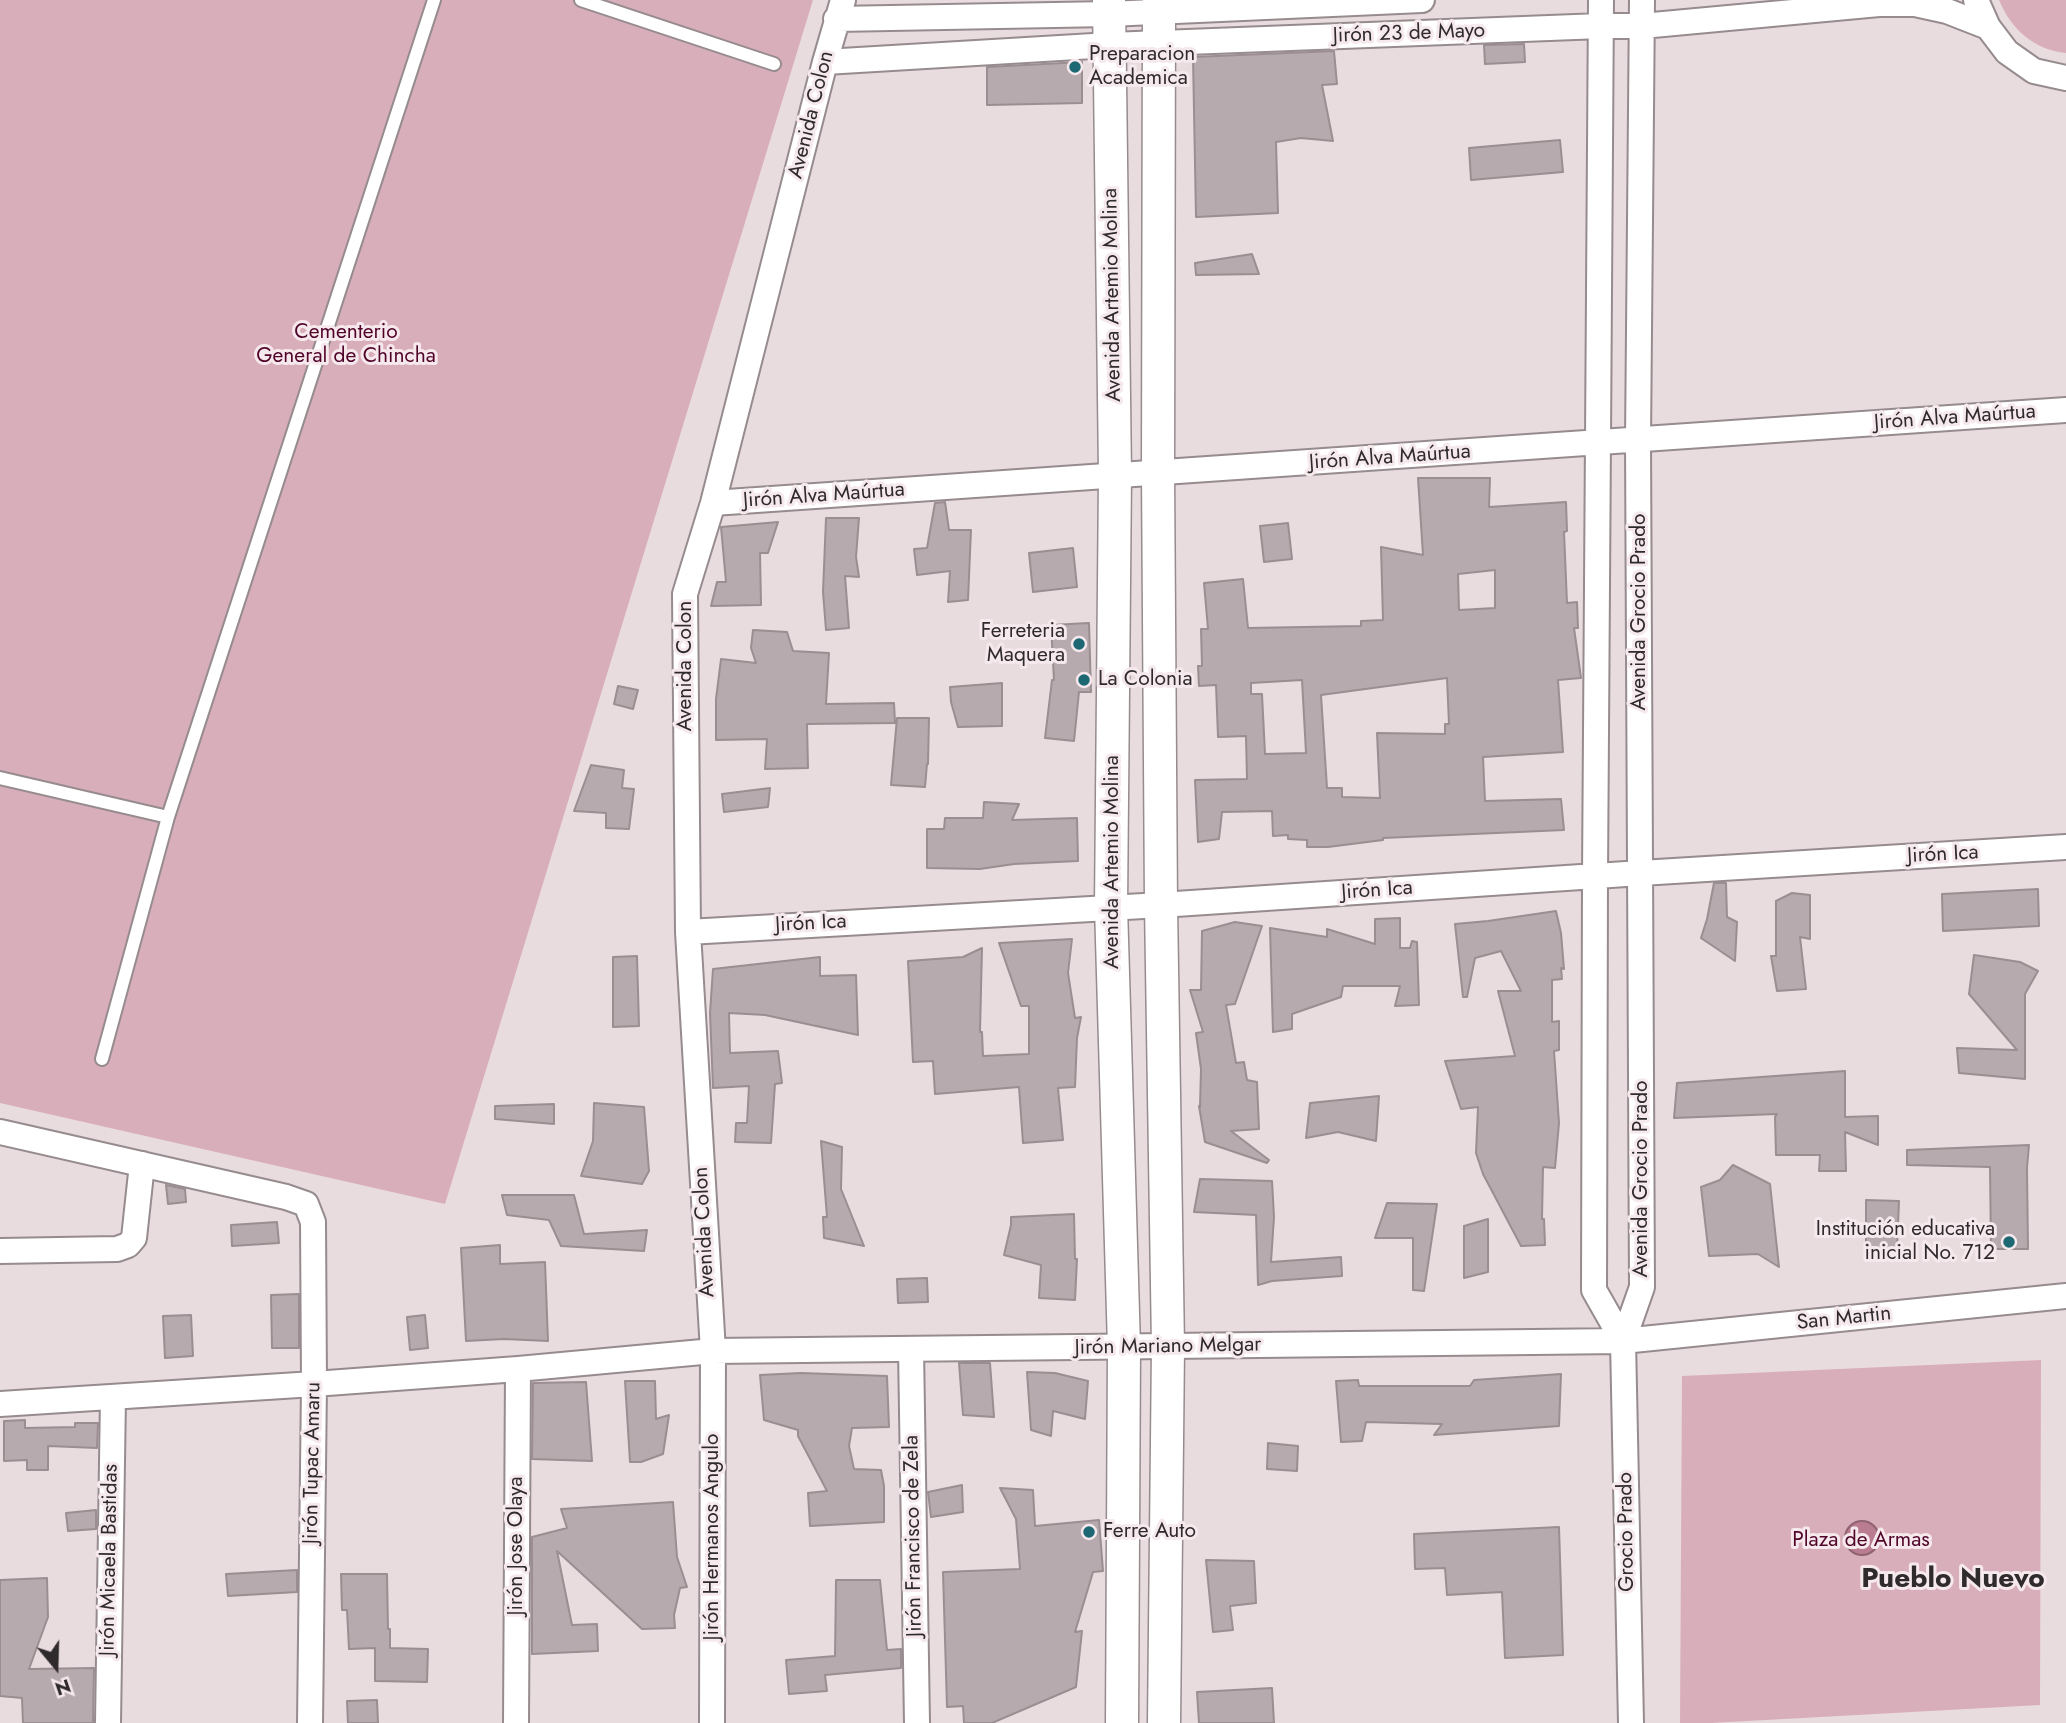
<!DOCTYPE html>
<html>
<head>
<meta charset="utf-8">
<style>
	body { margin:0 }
	#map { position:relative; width:2066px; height:1723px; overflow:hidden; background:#e9dcdf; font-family:Jost,sans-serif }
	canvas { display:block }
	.north { position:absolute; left:21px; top:1632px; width:70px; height:70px; -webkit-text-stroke:5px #f6e9ed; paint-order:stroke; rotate:161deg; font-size:19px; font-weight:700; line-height:28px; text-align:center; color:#2f2a2c }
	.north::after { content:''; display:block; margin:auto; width:24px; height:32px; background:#2f2a2c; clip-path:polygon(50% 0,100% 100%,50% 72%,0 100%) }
</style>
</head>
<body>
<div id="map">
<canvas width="2066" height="1723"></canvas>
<div class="north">N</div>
</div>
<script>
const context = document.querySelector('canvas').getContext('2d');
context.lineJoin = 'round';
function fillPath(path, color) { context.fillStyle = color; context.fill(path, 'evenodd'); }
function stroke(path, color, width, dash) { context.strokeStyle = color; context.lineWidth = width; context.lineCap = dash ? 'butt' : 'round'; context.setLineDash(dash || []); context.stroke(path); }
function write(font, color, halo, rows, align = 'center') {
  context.font = font + ' Jost,sans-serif'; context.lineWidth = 6; context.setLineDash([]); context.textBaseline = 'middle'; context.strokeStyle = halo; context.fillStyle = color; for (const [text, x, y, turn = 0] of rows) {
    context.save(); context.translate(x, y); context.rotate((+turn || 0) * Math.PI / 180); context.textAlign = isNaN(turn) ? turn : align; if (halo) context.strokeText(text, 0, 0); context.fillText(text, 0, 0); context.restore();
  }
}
fillPath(new Path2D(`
	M 0,0 L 813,0 L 445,1204 L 0,1103 Z
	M 1999,0 L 2066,0 L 2066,53 C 2034,50 2011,29 1999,0 Z
	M 2041,1360 L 2040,1705 L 1711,1723 L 1680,1723 L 1682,1376 Z`), '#d9aebb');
const water = new Path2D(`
	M1845 1538a17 17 0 1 1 34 0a17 17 0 1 1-34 0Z`);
fillPath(water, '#ba7c90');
stroke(water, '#906372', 2);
const building = new Path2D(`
	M 1524,44 L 1525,62 L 1485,64 L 1484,45 Z
	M 1334,51 L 1337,84 L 1322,85 L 1333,141 L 1301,138 L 1276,142 L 1278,213 L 1196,217 L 1193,57 Z
	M 1082,62 L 1082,103 L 987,105 L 987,67 Z
	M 1560,140 L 1563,172 L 1471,180 L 1469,148 Z
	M 1252,254 L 1259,274 L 1196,275 L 1195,263 Z
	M 1418,478 L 1490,478 L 1489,507 L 1566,502 L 1567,531 L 1564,532 L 1567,603 L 1577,602 L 1578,628 L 1574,628 L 1581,678 L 1558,680 L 1563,752 L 1483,757 L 1485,801 L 1561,799 L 1564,830 L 1383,838 L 1383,840 L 1328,847 L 1307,847 L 1307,840 L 1288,839 L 1288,835 L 1273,836 L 1272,811 L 1222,812 L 1219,839 L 1198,842 L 1195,780 L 1247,779 L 1246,736 L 1218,737 L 1216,685 L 1199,686 L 1198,666 L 1202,666 L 1201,629 L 1208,629 L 1204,583 L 1243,579 L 1248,628 L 1361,626 L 1361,621 L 1383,620 L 1381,547 L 1423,555 ZM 1495,570 L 1495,608 L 1459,610 L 1458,574 ZM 1447,678 L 1449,724 L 1445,724 L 1445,734 L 1377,733 L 1380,798 L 1342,797 L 1342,788 L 1327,788 L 1321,695 ZM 1302,680 L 1306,753 L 1265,754 L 1262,694 L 1251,694 L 1251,683 Z
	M 945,502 L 949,530 L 971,530 L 968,600 L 948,602 L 950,571 L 917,575 L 914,549 L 927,548 L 935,503 Z
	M 826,518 L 859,518 L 856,557 L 859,577 L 845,576 L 849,628 L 826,630 L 823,592 Z
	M 778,522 L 768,553 L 760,553 L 761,605 L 711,606 L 717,582 L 726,582 L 721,527 Z
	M 1288,523 L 1292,559 L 1264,562 L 1260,526 Z
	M 1073,548 L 1077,587 L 1033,592 L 1029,553 Z
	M 1089,623 L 1091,692 L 1079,692 L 1074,741 L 1045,738 L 1052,680 L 1054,680 L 1051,625 Z
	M 753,630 L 787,632 L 793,651 L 829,653 L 826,704 L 894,703 L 895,723 L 807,724 L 808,768 L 765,769 L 767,739 L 716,740 L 716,699 L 721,659 L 756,663 L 751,648 Z
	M 1002,683 L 1002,726 L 958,727 L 951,702 L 950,687 Z
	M 618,686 L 638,690 L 633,709 L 614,704 Z
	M 897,718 L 929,718 L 928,764 L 927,764 L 925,787 L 891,785 Z
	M 591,765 L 624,770 L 622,788 L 634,789 L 629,829 L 606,828 L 606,813 L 574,811 Z
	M 770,788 L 768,807 L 724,812 L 722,794 Z
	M 984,802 L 1019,804 L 1012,820 L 1077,818 L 1078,861 L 1014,864 L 980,869 L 927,868 L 927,829 L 944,829 L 945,818 L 983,818 Z
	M 1714,883 L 1726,883 L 1727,917 L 1737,922 L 1735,961 L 1701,938 L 1707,919 Z
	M 2038,889 L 2039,926 L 1943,931 L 1942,894 Z
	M 1792,893 L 1810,895 L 1810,939 L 1800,937 L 1806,989 L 1777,991 L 1771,956 L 1776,956 L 1776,901 Z
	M 1556,911 L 1561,933 L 1564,969 L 1561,968 L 1562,979 L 1552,980 L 1552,1022 L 1559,1021 L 1559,1050 L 1554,1051 L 1559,1123 L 1555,1168 L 1543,1167 L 1542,1219 L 1544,1219 L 1545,1245 L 1521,1246 L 1483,1174 L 1476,1153 L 1478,1107 L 1461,1109 L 1445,1061 L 1515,1056 L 1498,991 L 1521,991 L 1501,951 L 1475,958 L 1467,997 L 1463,997 L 1455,924 L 1488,921 Z
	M 1400,918 L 1400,948 L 1410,948 L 1412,941 L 1417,942 L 1419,1005 L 1395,1006 L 1400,986 L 1343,986 L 1341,997 L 1292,1014 L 1292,1029 L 1273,1032 L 1270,928 L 1327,937 L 1327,929 L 1375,944 L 1375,919 Z
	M 1235,922 L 1262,926 L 1235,1004 L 1226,1005 L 1236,1063 L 1244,1062 L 1247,1080 L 1257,1082 L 1259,1129 L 1231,1131 L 1269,1160 L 1267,1163 L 1205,1142 L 1199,1106 L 1200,1107 L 1201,1069 L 1196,1033 L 1203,1032 L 1190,990 L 1201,990 L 1202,931 Z
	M 1072,939 L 1068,973 L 1075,1018 L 1081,1017 L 1077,1038 L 1075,1087 L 1058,1088 L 1063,1140 L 1023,1143 L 1019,1087 L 935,1094 L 933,1061 L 913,1062 L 908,961 L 963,957 L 982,948 L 980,1032 L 982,1032 L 983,1056 L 1029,1054 L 1029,1006 L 1021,1006 L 999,943 Z
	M 1974,955 L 2020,962 L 2038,971 L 2025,994 L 2025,1079 L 1959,1073 L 1957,1048 L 2017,1050 L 1969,994 Z
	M 637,956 L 639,1026 L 613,1027 L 613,957 Z
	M 820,957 L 820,976 L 856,975 L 858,1035 L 765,1015 L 729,1013 L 730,1053 L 778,1051 L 782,1083 L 775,1084 L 771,1143 L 735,1142 L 736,1123 L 747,1123 L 749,1086 L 713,1088 L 710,1013 L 713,969 Z
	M 1845,1071 L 1845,1117 L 1878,1116 L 1878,1145 L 1845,1132 L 1846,1171 L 1819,1171 L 1820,1155 L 1776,1155 L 1775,1117 L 1777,1114 L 1674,1118 L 1677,1083 Z
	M 1379,1096 L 1376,1141 L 1338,1132 L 1306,1138 L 1310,1103 Z
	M 594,1103 L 644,1107 L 649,1171 L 642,1184 L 581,1176 L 593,1141 Z
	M 554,1104 L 554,1124 L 495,1119 L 495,1106 Z
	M 821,1141 L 842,1147 L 841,1189 L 864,1246 L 824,1238 L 823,1217 L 827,1217 Z
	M 2029,1145 L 2027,1168 L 2028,1249 L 1991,1249 L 1990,1167 L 1907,1165 L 1907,1150 Z
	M 1733,1165 L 1770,1184 L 1779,1267 L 1758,1254 L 1709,1256 L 1701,1187 L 1720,1180 Z
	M 1200,1179 L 1272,1181 L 1274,1217 L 1271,1262 L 1341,1257 L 1342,1276 L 1272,1281 L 1258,1285 L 1256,1215 L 1194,1212 Z
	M 166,1185 L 185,1189 L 186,1202 L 168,1204 Z
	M 502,1195 L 574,1195 L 584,1234 L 647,1230 L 644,1251 L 561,1246 L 549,1220 L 507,1215 Z
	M 1866,1200 L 1899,1201 L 1897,1250 L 1866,1249 Z
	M 1387,1203 L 1437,1204 L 1424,1291 L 1413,1290 L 1413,1238 L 1375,1238 Z
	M 1074,1214 L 1075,1259 L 1077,1259 L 1075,1300 L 1039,1298 L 1041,1265 L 1004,1255 L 1011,1225 L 1011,1217 Z
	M 1488,1219 L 1488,1272 L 1464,1278 L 1464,1226 Z
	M 277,1222 L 279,1243 L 232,1246 L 231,1225 Z
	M 500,1245 L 500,1264 L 545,1262 L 548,1341 L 504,1339 L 466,1341 L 461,1248 Z
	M 927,1278 L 928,1302 L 898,1303 L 897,1279 Z
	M 299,1294 L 299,1348 L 272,1348 L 271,1295 Z
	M 191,1315 L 193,1356 L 165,1358 L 163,1316 Z
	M 425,1315 L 428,1348 L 410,1350 L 407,1317 Z
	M 959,1363 L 990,1363 L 994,1417 L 963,1415 Z
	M 1027,1372 L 1055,1373 L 1088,1381 L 1085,1419 L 1053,1411 L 1051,1436 L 1031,1430 Z
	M 801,1373 L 887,1376 L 889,1427 L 852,1428 L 849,1446 L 854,1469 L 881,1470 L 884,1486 L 884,1522 L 810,1526 L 808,1493 L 827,1491 L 798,1436 L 798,1430 L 764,1420 L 760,1375 Z
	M 1561,1374 L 1559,1426 L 1434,1435 L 1442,1424 L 1366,1422 L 1362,1441 L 1341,1442 L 1336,1381 L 1358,1380 L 1359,1386 L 1470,1386 L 1474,1380 Z
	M 625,1381 L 655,1381 L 656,1419 L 669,1415 L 663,1454 L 641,1462 L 630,1462 Z
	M 586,1382 L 592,1461 L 532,1459 L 533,1383 Z
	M 25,1420 L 25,1428 L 75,1427 L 75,1423 L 98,1423 L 97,1448 L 48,1446 L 48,1470 L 27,1470 L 27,1460 L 4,1461 L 4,1421 Z
	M 1268,1443 L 1298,1446 L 1297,1471 L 1267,1469 Z
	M 962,1485 L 963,1512 L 931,1517 L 928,1492 Z
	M 1000,1488 L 1033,1490 L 1035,1526 L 1099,1520 L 1103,1571 L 1093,1572 L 1075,1632 L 1082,1631 L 1076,1687 L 992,1723 L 964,1723 L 963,1706 L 947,1707 L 943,1572 L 1020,1569 L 1016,1519 Z
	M 673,1502 L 677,1557 L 687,1587 L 680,1588 L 674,1615 L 675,1628 L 642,1629 L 557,1551 L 572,1625 L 597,1624 L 598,1651 L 532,1654 L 532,1537 L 567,1528 L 561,1509 Z
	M 96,1510 L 96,1529 L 68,1531 L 66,1513 Z
	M 1559,1527 L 1563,1655 L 1505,1658 L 1502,1592 L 1447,1595 L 1445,1568 L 1415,1569 L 1414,1534 Z
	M 1206,1560 L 1254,1561 L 1256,1603 L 1230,1606 L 1233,1630 L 1213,1632 Z
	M 297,1570 L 297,1592 L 228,1596 L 226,1574 Z
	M 341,1574 L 387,1574 L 388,1629 L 390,1629 L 390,1648 L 428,1649 L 427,1682 L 375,1681 L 375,1648 L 349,1649 L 347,1610 L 342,1610 Z
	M 47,1578 L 48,1617 L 29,1669 L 94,1668 L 93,1723 L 23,1723 L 22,1698 L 0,1696 L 0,1580 Z
	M 836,1580 L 880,1580 L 887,1650 L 901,1649 L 901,1668 L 825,1675 L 827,1691 L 789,1694 L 786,1660 L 835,1656 Z
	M 1272,1688 L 1274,1723 L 1199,1723 L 1197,1692 Z
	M 377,1700 L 378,1723 L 348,1723 L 347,1701 Z`);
fillPath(building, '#b7aaae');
stroke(building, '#9a8e92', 2);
const service = new Path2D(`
	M 581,0 L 774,64
	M 0,778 L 168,817
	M 102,1059 L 168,817 L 434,0`);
const minor = new Path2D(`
	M 1601,0 L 1595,877 L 1594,1290 L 1623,1341
	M 1976,0 L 1988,27 L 2007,52 L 2034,71 L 2066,78
	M 836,19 L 1109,14 L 1422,0
	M 825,62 L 1110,45 L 1601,26 L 1642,26 L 1879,4 L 1915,4 L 1947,11 L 1988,27
	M 713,503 L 2066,410
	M 688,932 L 1161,905 L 1641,873 L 2066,847
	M 0,1132 L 286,1197 L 306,1204 L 313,1222 L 314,1384 L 310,1723
	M 0,1251 L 117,1249 L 128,1245 L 134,1238 L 142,1164
	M 911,1349 L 917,1723
	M 0,1404 L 314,1384 L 518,1369 L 713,1351 L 1623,1341 L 2066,1296
	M 108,1723 L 113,1397
	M 516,1723 L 518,1369
	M 712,1723 L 713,1351 L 688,932 L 685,594 L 713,503 L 825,62 L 843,0
	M 1631,1723 L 1623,1341 L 1642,1287 L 1638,440 L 1642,0`);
const tertiary = new Path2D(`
	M 1109,0 L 1115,475 L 1111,906 L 1124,1347 L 1122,1723
	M 1159,0 L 1158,473 L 1161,905 L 1168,1347 L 1164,1723`);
stroke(service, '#968b8e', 16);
stroke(minor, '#968b8e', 28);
stroke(tertiary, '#968b8e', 35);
stroke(service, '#fff', 12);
stroke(minor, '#fff', 24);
stroke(tertiary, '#fff', 32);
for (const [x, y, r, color] of [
	[1075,67,7,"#1d6872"],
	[1079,644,7,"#1d6872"],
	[1084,680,7,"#1d6872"],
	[2009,1242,7,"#1d6872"],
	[1089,1532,7,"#1d6872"]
]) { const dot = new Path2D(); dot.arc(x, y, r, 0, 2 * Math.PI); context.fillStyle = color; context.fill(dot); stroke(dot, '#f6e9ed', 2.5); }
write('21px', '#2f2a2c', '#f6e9ed', [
	["Jirón 23 de Mayo",1409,34,-2],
	["Avenida Colon",812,115,-76],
	["Avenida Artemio Molina",1113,295,-91],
	["Jirón Alva Maúrtua",1955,418,-4],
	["Jirón Alva Maúrtua",1390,458,-4],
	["Jirón Alva Maúrtua",824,496,-4],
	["Avenida Grocio Prado",1640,612,-90],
	["Avenida Colon",686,666,-90],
	["Jirón Ica",1943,855,-3],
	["Avenida Artemio Molina",1113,862,-90],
	["Jirón Ica",1377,891,-4],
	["Jirón Ica",811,924,-3],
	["Avenida Grocio Prado",1642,1179,-90],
	["Avenida Colon",705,1232,-93],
	["San Martin",1844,1319,-6],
	["Jirón Mariano Melgar",1168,1347,-1],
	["Jirón Tupac Amaru",313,1463,-89],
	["Grocio Prado",1627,1532,-91],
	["Jirón Francisco de Zela",914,1536,-91],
	["Jirón Hermanos Angulo",713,1537,-90],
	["Jirón Jose Olaya",517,1546,-90],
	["Jirón Micaela Bastidas",110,1560,-89]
]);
write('21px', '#2f2a2c', '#f6e9ed', [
	["Preparacion",1089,55],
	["Academica",1089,79],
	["Ferreteria",1065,632,"right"],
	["Maquera",1065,656,"right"],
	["La Colonia",1098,680],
	["Institución educativa",1995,1230,"right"],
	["inicial No. 712",1995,1254,"right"],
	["Ferre Auto",1103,1532]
], 'left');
write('21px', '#510429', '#f6e9ed', [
	["Cementerio",346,333],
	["General de Chincha",346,357],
	["Plaza de Armas",1861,1541]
]);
write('bold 28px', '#2f2a2c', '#f6e9ed', [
	["Pueblo Nuevo",1953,1580]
]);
</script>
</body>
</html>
